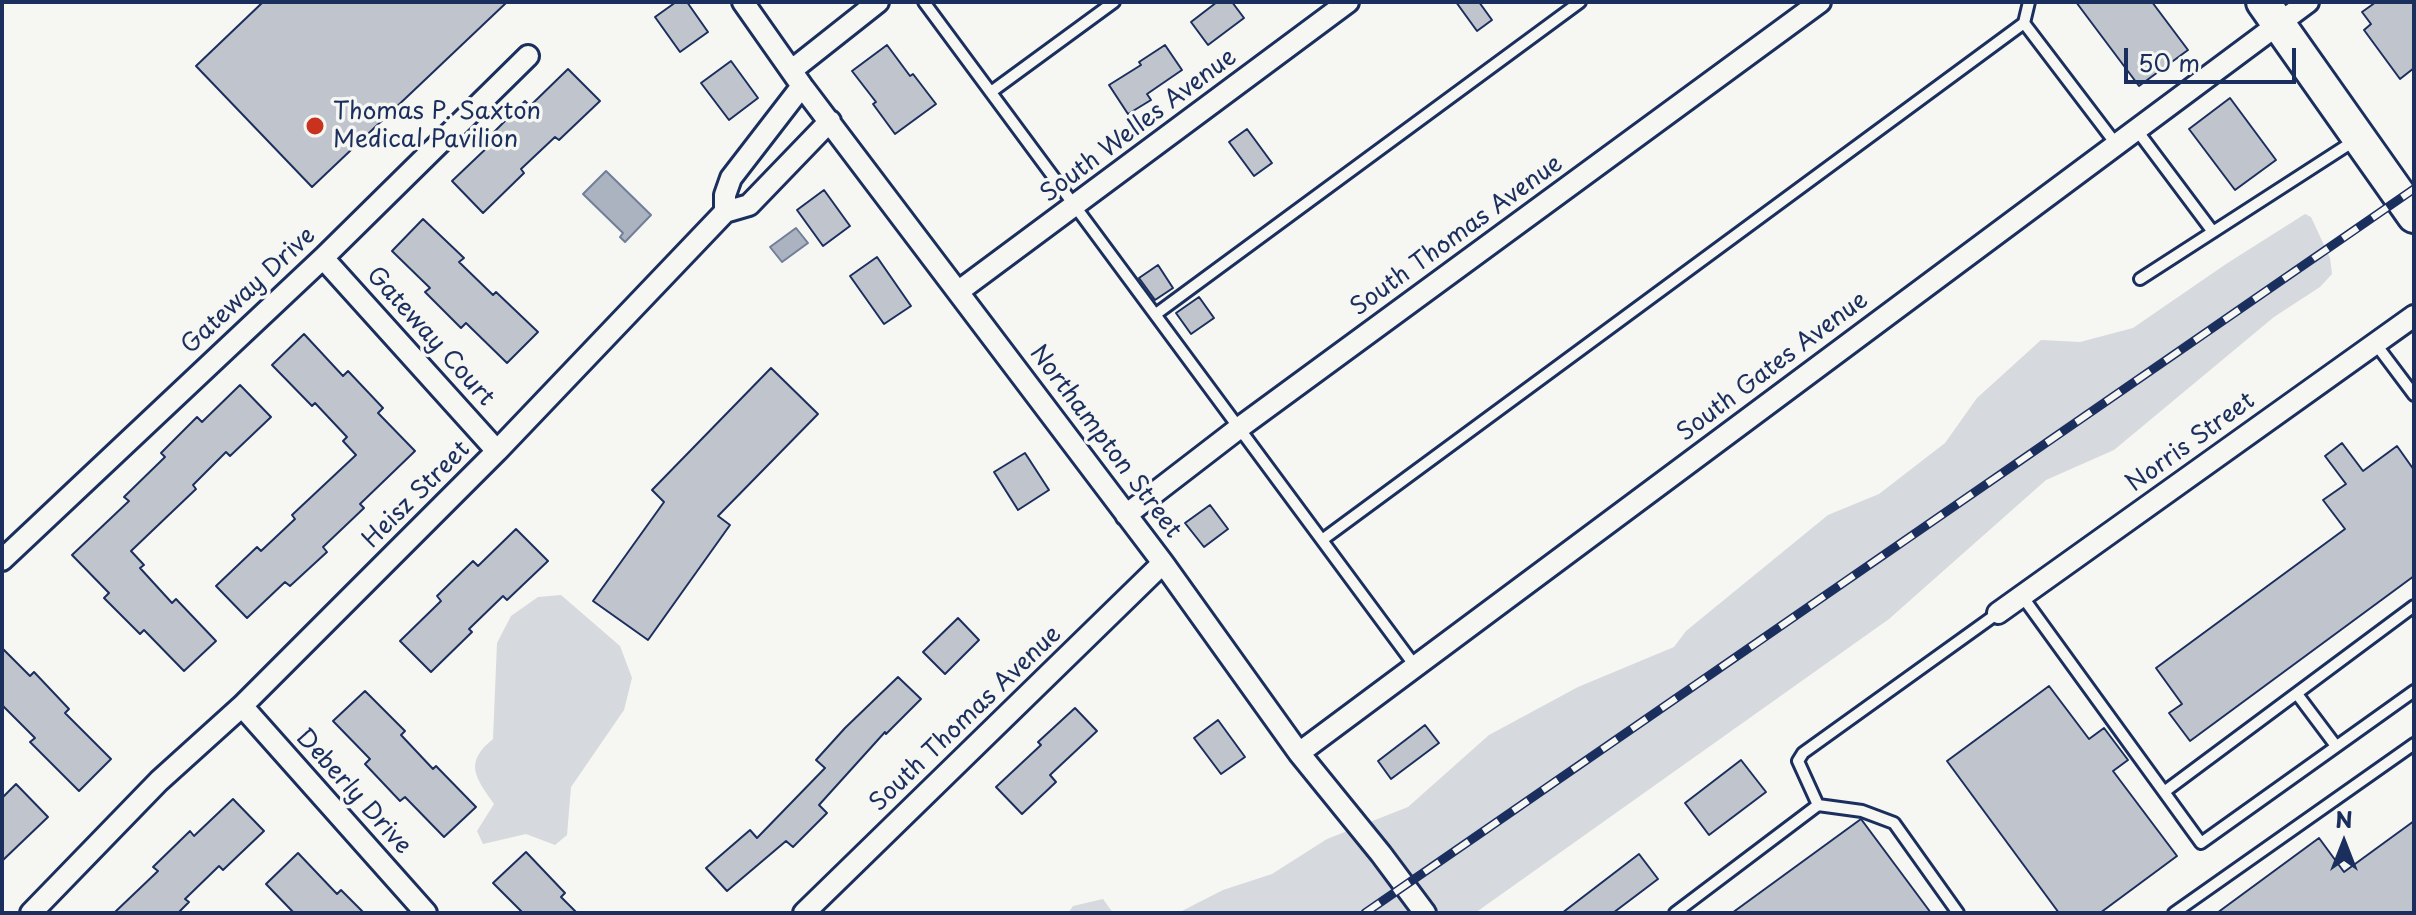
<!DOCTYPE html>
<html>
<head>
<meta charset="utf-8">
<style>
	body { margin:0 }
	#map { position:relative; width:2416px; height:915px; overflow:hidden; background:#f6f6f2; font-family:"Playpen Sans",sans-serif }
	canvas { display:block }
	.frame { position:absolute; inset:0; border:4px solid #1b2f5e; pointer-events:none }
	.north { position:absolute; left:2304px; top:803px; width:80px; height:80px; -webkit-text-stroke:6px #f6f6f2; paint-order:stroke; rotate:0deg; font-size:22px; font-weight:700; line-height:32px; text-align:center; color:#1b2f5e }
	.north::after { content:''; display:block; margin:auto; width:28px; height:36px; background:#1b2f5e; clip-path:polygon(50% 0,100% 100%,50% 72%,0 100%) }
	.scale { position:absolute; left:2124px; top:48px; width:172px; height:36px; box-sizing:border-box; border:4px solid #1b2f5e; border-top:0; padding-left:10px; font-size:24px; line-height:28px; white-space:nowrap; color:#1b2f5e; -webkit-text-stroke:6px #f6f6f2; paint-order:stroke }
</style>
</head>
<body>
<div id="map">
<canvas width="2416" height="915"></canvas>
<div class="frame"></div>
<div class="north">N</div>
<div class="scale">50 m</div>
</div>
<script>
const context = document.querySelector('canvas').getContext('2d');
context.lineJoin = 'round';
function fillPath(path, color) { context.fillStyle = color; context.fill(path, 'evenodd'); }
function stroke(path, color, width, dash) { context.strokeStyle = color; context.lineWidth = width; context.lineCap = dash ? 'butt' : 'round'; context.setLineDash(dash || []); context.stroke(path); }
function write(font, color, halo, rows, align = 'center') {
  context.font = font + ' "Playpen Sans",sans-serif'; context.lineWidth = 7; context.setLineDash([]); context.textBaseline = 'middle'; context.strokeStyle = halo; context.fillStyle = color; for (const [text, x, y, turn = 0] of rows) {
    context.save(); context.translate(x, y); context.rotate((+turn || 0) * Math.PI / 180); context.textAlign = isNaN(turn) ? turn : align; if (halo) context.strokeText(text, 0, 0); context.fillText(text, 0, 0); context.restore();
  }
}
fillPath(new Path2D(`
	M 2305,214 L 2311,217 L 2330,258 L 2332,274 L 2320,287 L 2274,317 L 2114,450 L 2046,480 L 1889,619 L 1475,913 L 1178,913 L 1223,890 L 1272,874 L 1327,839 L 1408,807 L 1489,735 L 1578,687 L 1674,647 L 1686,631 L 1828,515 L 1879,494 L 1945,443 L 1977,398 L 2041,340 L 2080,342 L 2133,328 L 2226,264 Z
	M 561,595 L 620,646 L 632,678 L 624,710 L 571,787 L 567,835 L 555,845 L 526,834 L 483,844 L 477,831 L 494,804 C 476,778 463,763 493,739 L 497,643 L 511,616 L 538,597 Z
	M 1103,899 L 1113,913 L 1068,913 L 1073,906 Z`), '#d6d9dd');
const water = new Path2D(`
	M 606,171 L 651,215 L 625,242 L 620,237 L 623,233 L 583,194 Z
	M 796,228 L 808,243 L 782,262 L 770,247 Z`);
fillPath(water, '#abb2c0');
stroke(water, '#717e99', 2);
const building = new Path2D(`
	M 263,2 L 507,2 L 312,187 L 196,66 Z
	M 676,2 L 687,2 L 708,32 L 680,52 L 655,17 Z
	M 1217,2 L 1232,2 L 1244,18 L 1208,45 L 1191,22 Z
	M 1456,2 L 1479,2 L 1492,20 L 1477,31 Z
	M 2076,2 L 2152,2 L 2188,50 L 2139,86 Z
	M 2376,2 L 2414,2 L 2414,68 L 2400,79 L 2364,30 L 2371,24 L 2362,12 Z
	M 887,45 L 910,76 L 913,74 L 936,104 L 895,134 L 873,104 L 876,102 L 852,71 Z
	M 1165,45 L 1182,70 L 1147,94 L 1151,100 L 1128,114 L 1109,85 L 1141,65 L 1139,62 Z
	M 731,61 L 758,98 L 729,120 L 701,83 Z
	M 568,69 L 600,101 L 559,140 L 555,137 L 521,169 L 524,173 L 483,213 L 452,181 L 493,142 L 489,137 L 525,101 L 530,106 Z
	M 2230,98 L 2276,160 L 2235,190 L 2189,129 Z
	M 1247,129 L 1272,163 L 1254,176 L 1229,142 Z
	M 824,190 L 850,226 L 823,246 L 797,210 Z
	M 423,219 L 464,258 L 459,262 L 493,295 L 496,292 L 538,332 L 507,363 L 466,323 L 461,328 L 425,292 L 430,288 L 392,251 Z
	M 877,257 L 911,306 L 884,324 L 850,276 Z
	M 1158,265 L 1173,288 L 1155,300 L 1139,278 Z
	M 1199,297 L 1214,318 L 1191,334 L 1176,313 Z
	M 304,334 L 343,376 L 348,371 L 383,408 L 378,413 L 415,451 L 360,504 L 364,508 L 323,547 L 327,552 L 290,586 L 285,582 L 247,618 L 216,586 L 257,547 L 261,551 L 295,519 L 292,515 L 356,455 L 343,441 L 347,437 L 315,403 L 312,406 L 272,365 Z
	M 771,368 L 818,414 L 718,516 L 730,525 L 648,640 L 593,601 L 664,502 L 652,490 Z
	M 240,385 L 271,417 L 230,456 L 226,452 L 193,485 L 196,489 L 131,551 L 144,565 L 140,568 L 172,603 L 176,599 L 216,641 L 184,671 L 144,630 L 140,634 L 104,598 L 109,593 L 72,555 L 129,501 L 124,497 L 165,457 L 161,453 L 197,417 L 202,422 Z
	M 2342,443 L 2363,471 L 2397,446 L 2414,470 L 2414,576 L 2190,741 L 2169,713 L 2182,704 L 2156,668 L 2345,529 L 2323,500 L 2346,484 L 2325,456 Z
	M 1025,453 L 1049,490 L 1018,510 L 994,472 Z
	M 1210,505 L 1228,529 L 1204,547 L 1185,523 Z
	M 516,529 L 548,561 L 507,600 L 503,596 L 469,629 L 472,632 L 431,672 L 400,641 L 441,601 L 437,596 L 473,561 L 478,566 Z
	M 958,618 L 979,640 L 945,674 L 923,652 Z
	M 2,648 L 30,676 L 34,672 L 69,709 L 65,713 L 111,759 L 79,791 L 30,742 L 35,738 L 2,705 Z
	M 898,677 L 921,699 L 886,734 L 885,732 L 819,805 L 827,813 L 793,847 L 786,841 L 727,891 L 706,868 L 750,830 L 757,838 L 825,768 L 816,760 L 845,728 Z
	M 2049,686 L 2089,739 L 2104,728 L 2128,760 L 2113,771 L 2177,856 L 2100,913 L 2059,913 L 1947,761 Z
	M 365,691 L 405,731 L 401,735 L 433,769 L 436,766 L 476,807 L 444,837 L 405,797 L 400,801 L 365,764 L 370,759 L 333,721 Z
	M 1075,708 L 1097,731 L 1050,775 L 1056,782 L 1022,814 L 996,787 L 1041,745 L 1038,742 Z
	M 1218,720 L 1245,757 L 1221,774 L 1194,738 Z
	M 1425,725 L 1439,743 L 1391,779 L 1378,761 Z
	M 1741,760 L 1766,792 L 1709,835 L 1685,803 Z
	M 16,784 L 48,817 L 2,861 L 2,798 Z
	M 233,799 L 264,831 L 223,870 L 219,866 L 185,899 L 189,902 L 178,913 L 114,913 L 158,871 L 153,867 L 190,831 L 194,836 Z
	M 1861,819 L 1931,913 L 1732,913 Z
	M 2414,821 L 2414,913 L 2217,913 L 2319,838 L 2344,872 Z
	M 526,852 L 565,893 L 561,897 L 577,913 L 523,913 L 493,883 Z
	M 298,853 L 337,894 L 341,890 L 364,913 L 294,913 L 266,884 Z
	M 1639,854 L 1658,879 L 1613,913 L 1562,913 Z`);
fillPath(building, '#c0c4cd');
stroke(building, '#1b2f5e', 2);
const service = new Path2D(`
	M 924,2 L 1415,666
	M 2024,23 L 2116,144
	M 991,92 L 1114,2
	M 2136,129 L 2213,232
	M 2140,279 L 2357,139
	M 1156,314 L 1580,2
	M 2375,343 L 2414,395
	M 1322,540 L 2024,23 L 2029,2
	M 2022,596 L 2201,843 L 2414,691
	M 2297,694 L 2336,746
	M 2164,792 L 2414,606
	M 1818,805 L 1798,761 L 1803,753 L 1998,613
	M 1675,913 L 1818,805 L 1862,811 L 1894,823 L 1958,913
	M 2174,913 L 2414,744`);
const minor = new Path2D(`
	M 743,2 L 802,86 L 1163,563 L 1299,753 L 1381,854 L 1425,913
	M 792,70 L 878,2
	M 725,212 L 749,205 L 830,121
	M 323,258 L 497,451
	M 959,291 L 1348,2
	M 1126,515 L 1239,428 L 1820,2
	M 2,560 L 323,258 L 528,56
	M 1998,613 L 2414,316
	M 242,706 L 426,913
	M 1299,753 L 2308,2
	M 31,913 L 159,781 L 242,706 L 497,451 L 725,212 L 725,195 L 731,178 L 802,86
	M 804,913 L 1163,563`);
const primary = new Path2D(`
	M 2263,2 L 2414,216`);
stroke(service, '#1b2f5e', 16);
stroke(minor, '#1b2f5e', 26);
stroke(primary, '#1b2f5e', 38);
stroke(service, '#f6f6f2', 10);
stroke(minor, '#f6f6f2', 20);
stroke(primary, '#f6f6f2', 32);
const rail = new Path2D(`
	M 1365,913 L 2414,189`);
stroke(rail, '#1b2f5e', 9);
stroke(rail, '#f6f6f2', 6, [18]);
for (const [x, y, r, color] of [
	[315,126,10,"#c8321e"]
]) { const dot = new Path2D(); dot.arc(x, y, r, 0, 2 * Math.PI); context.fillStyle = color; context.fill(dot); stroke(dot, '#f6f6f2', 3); }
write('24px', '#1b2f5e', '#f6f6f2', [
	["Thomas P. Saxton",333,112],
	["Medical Pavilion",333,140]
], 'left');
write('24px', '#1b2f5e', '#f6f6f2', [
	["South Welles Avenue",1139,126,-37],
	["South Thomas Avenue",1457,236,-36],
	["Gateway Drive",249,291,-43],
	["Gateway Court",430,337,48],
	["South Gates Avenue",1773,367,-37],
	["Northampton Street",1105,442,53],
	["Norris Street",2191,443,-36],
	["Heisz Street",417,495,-45],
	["South Thomas Avenue",966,719,-44],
	["Deberly Drive",353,792,48]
]);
</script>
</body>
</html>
